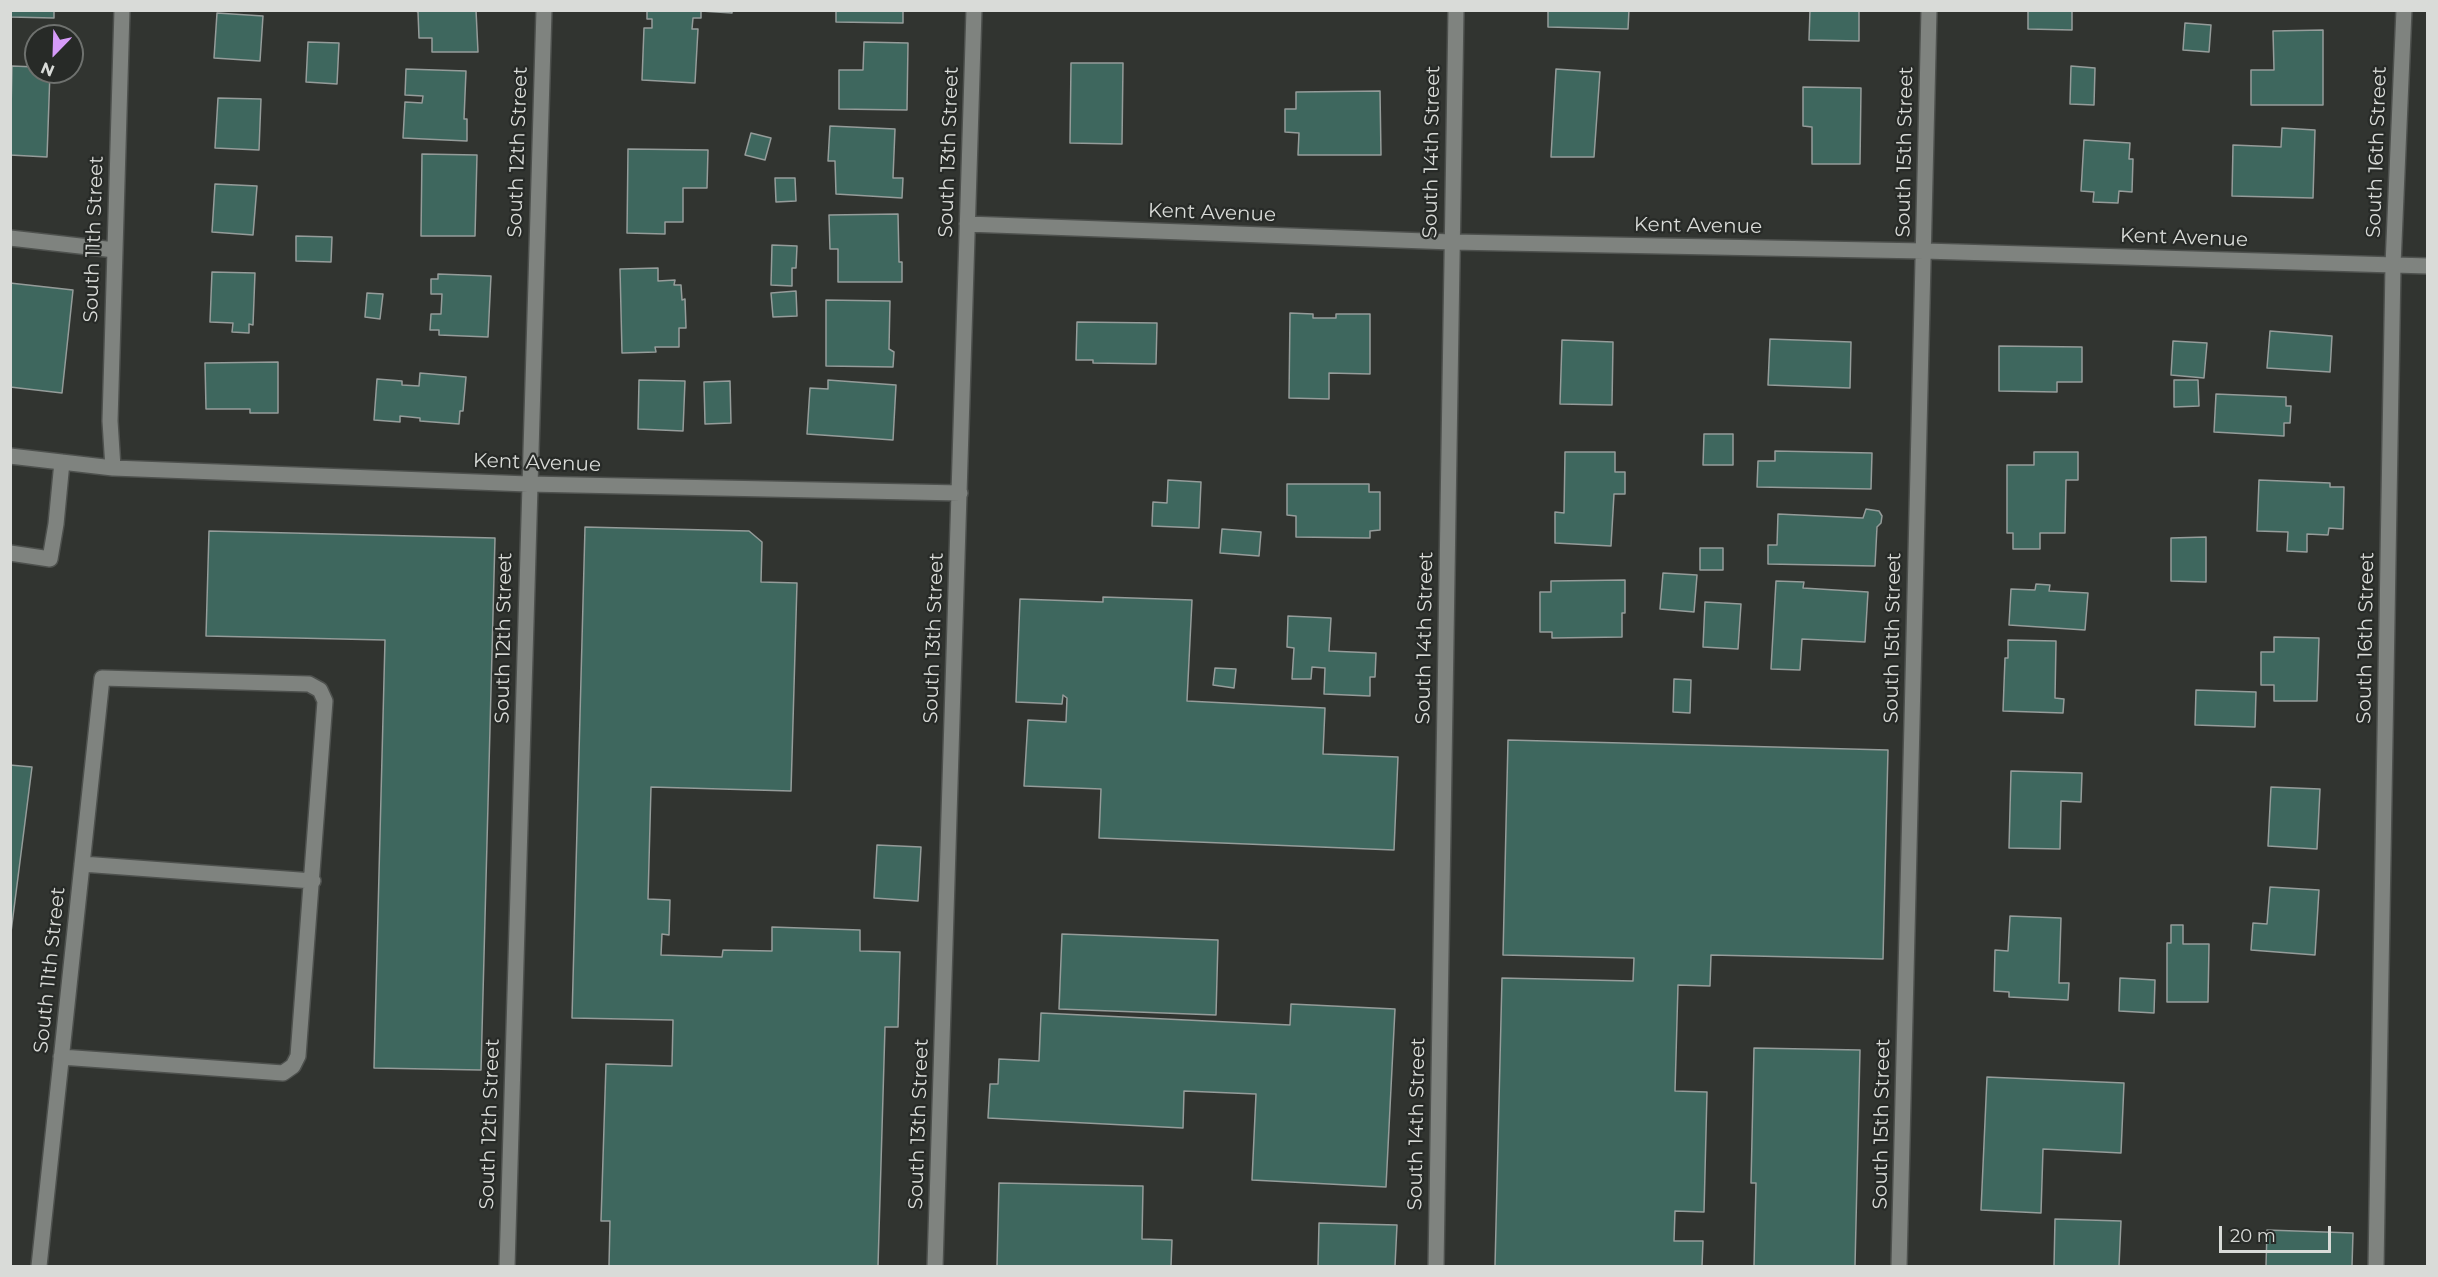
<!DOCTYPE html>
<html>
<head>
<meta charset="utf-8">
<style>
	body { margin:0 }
	#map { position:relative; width:2438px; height:1277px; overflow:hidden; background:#313430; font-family:Montserrat,sans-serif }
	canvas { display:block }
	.frame { position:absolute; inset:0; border:12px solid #d9dbd8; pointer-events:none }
	.north { position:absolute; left:24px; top:24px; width:60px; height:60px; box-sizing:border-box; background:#272a27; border:2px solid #6e716e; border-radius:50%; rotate:203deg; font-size:16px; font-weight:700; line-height:24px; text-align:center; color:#d9dbd8 }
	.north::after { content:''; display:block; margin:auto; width:21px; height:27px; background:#d69bf9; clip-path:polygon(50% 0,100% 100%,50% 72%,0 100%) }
	.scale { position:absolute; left:2219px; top:1226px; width:112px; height:27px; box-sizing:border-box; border:3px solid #d9dbd8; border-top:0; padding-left:8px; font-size:18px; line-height:21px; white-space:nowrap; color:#d9dbd8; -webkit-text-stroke:4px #272a27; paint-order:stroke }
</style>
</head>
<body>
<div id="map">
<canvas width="2438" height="1277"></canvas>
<div class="frame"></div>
<div class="north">N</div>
<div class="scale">20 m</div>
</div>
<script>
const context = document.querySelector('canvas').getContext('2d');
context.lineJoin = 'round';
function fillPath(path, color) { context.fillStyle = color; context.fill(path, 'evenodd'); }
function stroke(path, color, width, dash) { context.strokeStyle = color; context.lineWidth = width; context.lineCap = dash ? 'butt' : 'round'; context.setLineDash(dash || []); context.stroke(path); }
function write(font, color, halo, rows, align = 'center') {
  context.font = font + ' Montserrat,sans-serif'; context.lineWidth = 4.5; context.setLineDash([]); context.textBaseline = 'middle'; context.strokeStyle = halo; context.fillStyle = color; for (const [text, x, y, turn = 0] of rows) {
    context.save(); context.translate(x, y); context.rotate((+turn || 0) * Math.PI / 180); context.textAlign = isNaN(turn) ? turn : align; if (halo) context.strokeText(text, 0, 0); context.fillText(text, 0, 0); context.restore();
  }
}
const building = new Path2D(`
	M 10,10 L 54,10 L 54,18 L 10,17 Z
	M 476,10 L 478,52 L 432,52 L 432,38 L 419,38 L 418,12 L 414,10 Z
	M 647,10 L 732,10 L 732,13 L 701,11 L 701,18 L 693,18 L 692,29 L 698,29 L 695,83 L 642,80 L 644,28 L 652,28 L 652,19 L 647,19 Z
	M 836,10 L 903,10 L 903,23 L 836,22 Z
	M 1548,10 L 1629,10 L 1628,29 L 1548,27 Z
	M 1810,10 L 1859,10 L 1859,41 L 1809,40 Z
	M 2028,10 L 2072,10 L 2072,30 L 2028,29 Z
	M 217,13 L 263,16 L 260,61 L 214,58 Z
	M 2185,23 L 2211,25 L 2209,52 L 2183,50 Z
	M 2323,30 L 2323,105 L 2251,105 L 2251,70 L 2274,70 L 2273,31 Z
	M 308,42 L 339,43 L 337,84 L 306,82 Z
	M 864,42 L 908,43 L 907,110 L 839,109 L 839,70 L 863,70 Z
	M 1071,63 L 1123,63 L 1122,144 L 1070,143 Z
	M 12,66 L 36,67 L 36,72 L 50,72 L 47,157 L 10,155 Z
	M 2071,66 L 2095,68 L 2094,105 L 2070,104 Z
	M 406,69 L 466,71 L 464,119 L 467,119 L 467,141 L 403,138 L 405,102 L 422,103 L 423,96 L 405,95 Z
	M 1556,69 L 1600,72 L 1594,157 L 1551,157 Z
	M 1803,87 L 1861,88 L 1860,164 L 1812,164 L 1812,127 L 1803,126 Z
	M 1380,91 L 1381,155 L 1298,155 L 1299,133 L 1285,132 L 1285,109 L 1296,109 L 1296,92 Z
	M 218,98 L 261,99 L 259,150 L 215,148 Z
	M 830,126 L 895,129 L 893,178 L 903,178 L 902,198 L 836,194 L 835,161 L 828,161 Z
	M 2282,128 L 2315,130 L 2313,198 L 2232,196 L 2233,145 L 2281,147 Z
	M 751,133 L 771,138 L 765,160 L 745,155 Z
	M 2084,140 L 2130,143 L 2129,159 L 2133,159 L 2132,192 L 2119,191 L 2118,203 L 2093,202 L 2094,192 L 2081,191 Z
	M 628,149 L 708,150 L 707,188 L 683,188 L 683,222 L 665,222 L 665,234 L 627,233 Z
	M 422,154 L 477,155 L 475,236 L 421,236 Z
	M 775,178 L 795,178 L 796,201 L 776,202 Z
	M 215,184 L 257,186 L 253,235 L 212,232 Z
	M 898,214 L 899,262 L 902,262 L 902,282 L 838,282 L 838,249 L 830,249 L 829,215 Z
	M 296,236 L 332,237 L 331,262 L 296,261 Z
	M 772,245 L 797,246 L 796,268 L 792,268 L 792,286 L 771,285 Z
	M 658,268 L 658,281 L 675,280 L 674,285 L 681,285 L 682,300 L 685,299 L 686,328 L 679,328 L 679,347 L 655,347 L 656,352 L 622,353 L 620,269 Z
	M 212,272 L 255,273 L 253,325 L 249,324 L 249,333 L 232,332 L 233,323 L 210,322 Z
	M 438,274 L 491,276 L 488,337 L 439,335 L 439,330 L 430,330 L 431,314 L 441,314 L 442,294 L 431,294 L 431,279 L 438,279 Z
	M 10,283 L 73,290 L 62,393 L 10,387 Z
	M 796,291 L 797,316 L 773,317 L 771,293 Z
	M 367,293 L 383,294 L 380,319 L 365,317 Z
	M 826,300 L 890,301 L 889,349 L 894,352 L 893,367 L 826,366 Z
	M 1290,313 L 1313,314 L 1313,318 L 1336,318 L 1336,314 L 1370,314 L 1370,374 L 1329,373 L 1329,399 L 1289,398 Z
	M 1077,322 L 1157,323 L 1156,364 L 1093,363 L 1093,360 L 1076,360 Z
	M 2270,331 L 2332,336 L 2330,372 L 2267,368 Z
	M 1770,339 L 1851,342 L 1850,388 L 1768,385 Z
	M 1562,340 L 1613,342 L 1612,405 L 1560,404 Z
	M 2173,341 L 2207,343 L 2204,378 L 2171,375 Z
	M 1999,346 L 2082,347 L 2082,382 L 2057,382 L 2057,392 L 1999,391 Z
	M 278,362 L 278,413 L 250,413 L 250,409 L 206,409 L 205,363 Z
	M 420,373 L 466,377 L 463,411 L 460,411 L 459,424 L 420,421 L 420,418 L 400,416 L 400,422 L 374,420 L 377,379 L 402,381 L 402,385 L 419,386 Z
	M 639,380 L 685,381 L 683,431 L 638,429 Z
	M 828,380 L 896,385 L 893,440 L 807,434 L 810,388 L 828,389 Z
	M 2174,380 L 2198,380 L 2199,406 L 2174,407 Z
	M 730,381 L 731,423 L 705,424 L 704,382 Z
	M 2216,394 L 2286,397 L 2286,406 L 2291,406 L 2290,423 L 2284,423 L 2284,436 L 2214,432 Z
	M 1704,434 L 1733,434 L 1733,465 L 1703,465 Z
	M 1775,451 L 1872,453 L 1871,489 L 1757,487 L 1758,461 L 1775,461 Z
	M 1565,452 L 1615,452 L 1615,472 L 1625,472 L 1625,494 L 1614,494 L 1611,546 L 1555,543 L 1555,512 L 1564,513 Z
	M 2034,452 L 2078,452 L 2078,480 L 2066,480 L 2065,533 L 2040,533 L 2040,549 L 2013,549 L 2013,533 L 2007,533 L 2007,465 L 2034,465 Z
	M 1168,480 L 1201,482 L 1199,528 L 1152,526 L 1153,502 L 1167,503 Z
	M 2259,480 L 2330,483 L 2330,487 L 2344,487 L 2343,529 L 2329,528 L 2328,535 L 2307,534 L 2307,552 L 2287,551 L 2288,532 L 2257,531 Z
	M 1287,484 L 1369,484 L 1369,492 L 1380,492 L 1380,530 L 1370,531 L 1370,538 L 1296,537 L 1296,516 L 1287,515 Z
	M 1866,509 L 1879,511 L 1882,516 L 1881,523 L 1877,527 L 1875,566 L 1768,564 L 1768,545 L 1777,545 L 1778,514 L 1863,518 Z
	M 585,527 L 749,531 L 762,542 L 761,582 L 797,583 L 791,791 L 651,787 L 648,899 L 670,900 L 669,935 L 662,934 L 661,955 L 722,957 L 723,950 L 772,951 L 772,927 L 860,930 L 860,951 L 900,952 L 898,1027 L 885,1027 L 878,1266 L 609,1266 L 610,1221 L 601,1221 L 606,1064 L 672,1066 L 673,1020 L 572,1018 Z
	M 1222,529 L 1261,532 L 1259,556 L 1220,553 Z
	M 209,531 L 495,538 L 481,1070 L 374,1068 L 385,640 L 206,636 Z
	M 2206,537 L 2206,582 L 2171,581 L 2171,538 Z
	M 1700,548 L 1723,548 L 1723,570 L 1700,570 Z
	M 1663,573 L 1697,575 L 1694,612 L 1660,609 Z
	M 1625,580 L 1625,613 L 1622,613 L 1622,637 L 1552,638 L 1552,632 L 1540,632 L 1540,592 L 1551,592 L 1551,581 Z
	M 1776,581 L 1804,582 L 1803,588 L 1868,592 L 1865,642 L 1802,639 L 1800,670 L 1771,669 Z
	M 2036,584 L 2050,585 L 2049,591 L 2088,593 L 2085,630 L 2009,625 L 2011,589 L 2035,590 Z
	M 1103,597 L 1192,600 L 1187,701 L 1325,708 L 1323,754 L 1398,757 L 1394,850 L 1099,838 L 1101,789 L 1024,786 L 1028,720 L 1066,722 L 1067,698 L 1063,695 L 1062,704 L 1016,702 L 1020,599 L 1103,602 Z
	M 1705,602 L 1741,604 L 1738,649 L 1703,647 Z
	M 1288,616 L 1331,618 L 1329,651 L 1376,653 L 1375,677 L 1370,677 L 1370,696 L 1324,694 L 1325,668 L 1312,667 L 1311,679 L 1292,679 L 1294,648 L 1287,647 Z
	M 2274,637 L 2319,638 L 2317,701 L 2274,701 L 2274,685 L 2261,685 L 2261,652 L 2274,652 Z
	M 2008,640 L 2056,641 L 2055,698 L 2064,699 L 2063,713 L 2003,711 L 2005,658 L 2008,658 Z
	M 1215,668 L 1236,669 L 1234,688 L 1213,685 Z
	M 1674,679 L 1691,680 L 1690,713 L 1673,712 Z
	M 2196,690 L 2256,692 L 2255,727 L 2195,725 Z
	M 1508,740 L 1888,750 L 1883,959 L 1711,955 L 1710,986 L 1678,985 L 1675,1091 L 1707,1092 L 1704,1212 L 1675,1211 L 1674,1241 L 1703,1241 L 1702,1266 L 1495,1266 L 1502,978 L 1633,981 L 1634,958 L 1503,955 Z
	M 10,765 L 32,767 L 10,940 Z
	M 2011,771 L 2082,773 L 2081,802 L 2061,801 L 2060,849 L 2009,848 Z
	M 2271,787 L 2320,789 L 2317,849 L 2268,846 Z
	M 877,845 L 921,847 L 918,901 L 874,898 Z
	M 2270,887 L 2319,890 L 2315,955 L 2251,950 L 2253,923 L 2267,924 Z
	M 2010,916 L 2061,918 L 2059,983 L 2069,983 L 2068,1000 L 2009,997 L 2009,992 L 1994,991 L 1995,950 L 2008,951 Z
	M 2171,925 L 2183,925 L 2183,944 L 2209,944 L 2208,1002 L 2167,1002 L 2167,943 L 2171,943 Z
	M 1062,934 L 1218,940 L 1216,1015 L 1059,1009 Z
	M 2120,978 L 2155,980 L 2154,1013 L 2119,1011 Z
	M 1291,1004 L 1395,1009 L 1386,1187 L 1252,1180 L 1256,1094 L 1184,1091 L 1183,1128 L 988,1118 L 990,1084 L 998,1084 L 999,1059 L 1039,1061 L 1041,1013 L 1290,1025 Z
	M 1754,1048 L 1860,1050 L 1855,1266 L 1754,1266 L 1756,1183 L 1751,1183 Z
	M 1987,1077 L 2124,1083 L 2121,1153 L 2043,1149 L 2041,1213 L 1981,1210 Z
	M 999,1183 L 1143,1186 L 1142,1239 L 1172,1240 L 1171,1266 L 997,1266 Z
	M 2055,1219 L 2121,1221 L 2119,1266 L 2054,1266 Z
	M 1319,1223 L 1397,1225 L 1395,1266 L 1318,1266 Z
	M 2267,1230 L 2353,1233 L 2352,1266 L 2266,1266 Z`);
fillPath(building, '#3e675e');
stroke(building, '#959c9a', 1.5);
const minor = new Path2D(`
	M 967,224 L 1452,242 L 1924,251 L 2428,266
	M 10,238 L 115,250
	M 10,456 L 113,468 L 528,484 L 960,493
	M 113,468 L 110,421 L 122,10
	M 10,553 L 50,559 L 56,524 L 62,462
	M 82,864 L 313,881
	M 39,1266 L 102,678 L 309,684 L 320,690 L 325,701 L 298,1056 L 293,1066 L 283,1073 L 61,1057
	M 507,1266 L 544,10
	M 935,1266 L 974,10
	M 1436,1266 L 1456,10
	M 1899,1266 L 1929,10
	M 2376,1266 L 2393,265 L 2404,10`);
stroke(minor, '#4e514e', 18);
stroke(minor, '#7f837f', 15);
write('20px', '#d9dbd8', '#272a27', [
	["South 12th Street",518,152,-88],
	["South 13th Street",949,152,-88],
	["South 14th Street",1432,152,-89],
	["South 15th Street",1905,152,-89],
	["South 16th Street",2377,152,-88],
	["Kent Avenue",1212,213,2],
	["Kent Avenue",1698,226,1],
	["Kent Avenue",2184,238,2],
	["South 11th Street",94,239,-88],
	["Kent Avenue",537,463,2],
	["South 12th Street",504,638,-89],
	["South 13th Street",934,638,-88],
	["South 14th Street",1425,638,-89],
	["South 15th Street",1893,638,-89],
	["South 16th Street",2366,638,-89],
	["South 11th Street",50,970,-84],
	["South 12th Street",490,1124,-88],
	["South 13th Street",919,1124,-88],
	["South 14th Street",1417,1124,-89],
	["South 15th Street",1882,1124,-89]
]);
</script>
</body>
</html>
